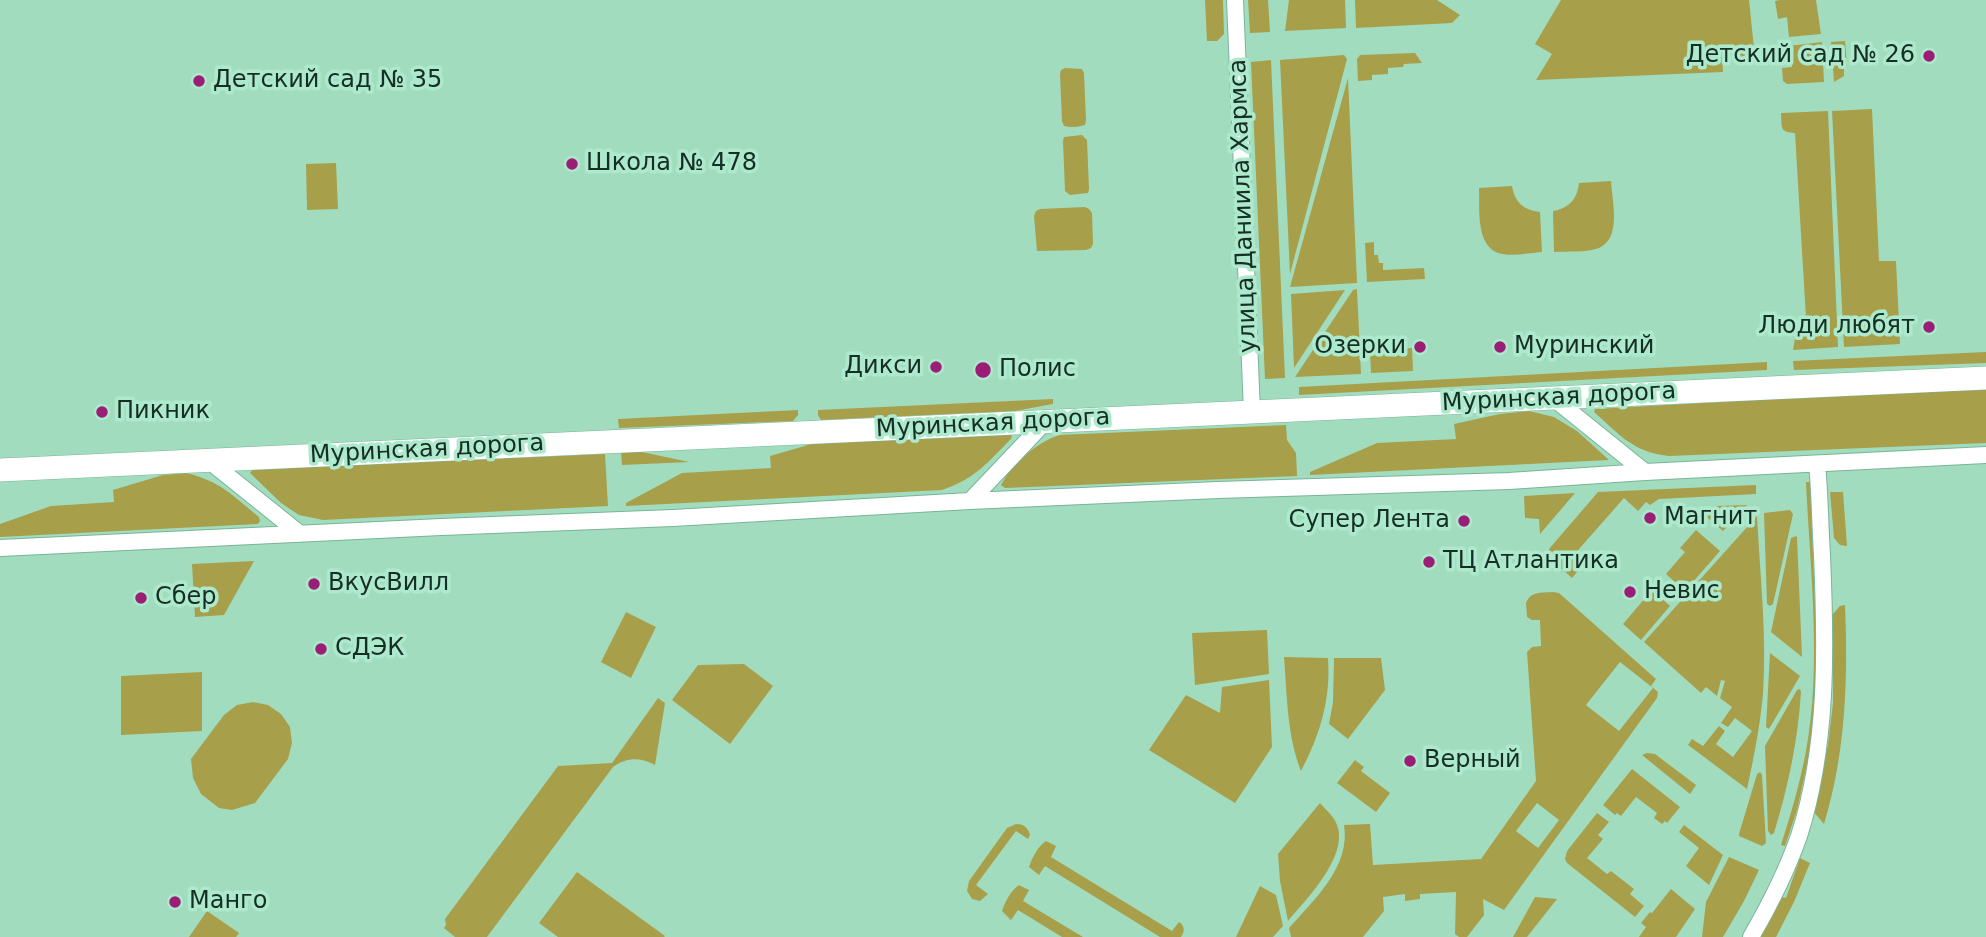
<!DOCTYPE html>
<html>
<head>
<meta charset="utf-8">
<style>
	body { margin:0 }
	canvas { display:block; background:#a1dcbf }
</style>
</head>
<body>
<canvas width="1986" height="937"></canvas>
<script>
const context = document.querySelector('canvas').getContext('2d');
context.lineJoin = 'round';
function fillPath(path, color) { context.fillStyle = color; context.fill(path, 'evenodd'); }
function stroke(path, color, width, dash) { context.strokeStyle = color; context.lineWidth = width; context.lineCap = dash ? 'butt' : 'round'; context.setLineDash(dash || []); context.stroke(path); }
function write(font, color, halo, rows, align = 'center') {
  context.font = font + ' "DejaVu Sans",sans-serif'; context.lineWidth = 7; context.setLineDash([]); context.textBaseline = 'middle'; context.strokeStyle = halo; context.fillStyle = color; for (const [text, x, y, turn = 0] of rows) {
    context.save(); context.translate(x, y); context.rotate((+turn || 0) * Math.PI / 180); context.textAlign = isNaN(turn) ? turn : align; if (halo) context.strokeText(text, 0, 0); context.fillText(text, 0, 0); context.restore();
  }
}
fillPath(new Path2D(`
	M 1205,0 L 1223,0 L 1224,34 L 1217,41 L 1207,41 Z
	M 1248,0 L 1268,0 L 1270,32 L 1250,33 Z
	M 1289,0 L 1345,0 L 1346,28 L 1285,31 Z
	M 1355,0 L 1437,0 L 1460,15 L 1452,23 L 1356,28 Z
	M 1561,0 L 1749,0 L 1755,58 L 1739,59 L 1738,56 L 1722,57 L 1723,72 L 1536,80 L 1552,54 L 1535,44 Z
	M 1780,0 L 1816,0 L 1821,34 L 1789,37 L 1787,17 L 1778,19 L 1775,1 Z
	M 1845,41 L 1847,66 L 1844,66 L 1844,76 L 1834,82 L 1831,42 Z
	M 1822,42 L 1824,82 L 1787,84 L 1783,81 L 1782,68 L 1792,67 L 1789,46 Z
	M 1415,53 L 1422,63 L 1404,64 L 1403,67 L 1388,68 L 1388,74 L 1372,75 L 1372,80 L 1358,81 L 1357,59 L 1360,55 Z
	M 1344,55 L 1347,59 L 1290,274 L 1280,60 Z
	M 1271,60 L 1285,378 L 1265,379 L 1251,62 Z
	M 1065,68 L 1082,69 L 1084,73 L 1086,120 L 1085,125 C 1078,127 1071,128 1064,126 L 1062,121 L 1060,74 L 1061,70 Z
	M 1348,78 L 1357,283 L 1290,287 Z
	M 1872,109 L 1879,261 L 1896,261 L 1900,344 L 1844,347 L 1832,111 Z
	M 1828,111 L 1838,347 L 1793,350 L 1795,338 L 1807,335 L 1795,133 C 1779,132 1782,127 1781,113 Z
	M 1082,135 L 1087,140 L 1089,189 L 1088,193 L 1070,195 L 1065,191 L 1063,141 L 1064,137 Z
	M 336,163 L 338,209 L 307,210 L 306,164 Z
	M 1611,181 C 1612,201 1622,238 1599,248 C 1586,253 1568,251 1554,252 L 1553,211 C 1569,208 1577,200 1579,183 Z
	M 1512,186 C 1515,203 1524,210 1540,212 L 1542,252 C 1529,253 1510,257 1498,253 C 1475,244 1480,207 1479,188 Z
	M 1085,207 L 1089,209 L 1092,213 L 1093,244 L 1091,248 L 1086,250 L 1037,251 L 1034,216 L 1036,211 L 1040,209 Z
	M 1374,242 L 1374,255 L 1378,255 L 1379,263 L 1383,263 L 1383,270 L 1424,268 L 1425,279 L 1367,282 L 1365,243 Z
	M 1357,289 L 1361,374 L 1295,377 L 1353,290 Z
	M 1345,290 L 1294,368 L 1291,294 Z
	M 1412,348 L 1413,371 L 1371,373 L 1370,350 Z
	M 1986,352 L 1986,363 L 1794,370 L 1793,361 Z
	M 1767,362 L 1767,370 L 1299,395 L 1299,387 Z
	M 1986,387 L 1986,443 L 1669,456 C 1633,452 1620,435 1594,412 L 1595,409 Z
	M 1053,399 L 1053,404 L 1015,411 L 821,420 L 818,415 L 818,410 Z
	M 798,410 L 798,415 L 793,421 L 619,428 L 618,419 Z
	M 1529,411 L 1554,417 L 1577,431 L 1609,460 L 1310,475 L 1310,472 L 1377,443 L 1456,439 L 1454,424 L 1500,414 Z
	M 1286,425 L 1287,440 L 1296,453 L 1297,476 L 1005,488 L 1001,485 C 1013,463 1036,443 1059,435 Z
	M 1010,432 L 1012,435 L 1011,439 C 986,464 976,478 942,490 L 626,506 L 626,503 L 682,473 L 771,468 L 770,456 L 815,443 Z
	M 621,452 L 642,452 L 689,462 L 622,465 Z
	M 605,454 L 608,506 L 323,520 L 299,515 L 281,503 L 250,473 L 253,469 Z
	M 186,473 C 220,481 232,495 259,517 L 260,521 L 258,524 L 0,537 L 0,524 L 51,506 L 114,502 L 113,490 L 163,475 Z
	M 1806,482 L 1810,482 L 1818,676 L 1815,714 L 1810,751 L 1797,810 L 1785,846 L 1781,845 C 1791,814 1800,783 1806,751 C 1822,666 1810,569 1806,482 Z
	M 1756,485 L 1756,494 L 1659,499 L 1650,505 L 1646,502 L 1638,511 L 1624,498 L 1572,557 L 1582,566 L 1572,578 L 1562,569 L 1550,570 L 1549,549 L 1598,492 Z
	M 1830,492 L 1843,492 L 1847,546 L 1840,545 L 1834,538 Z
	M 1575,493 L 1540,534 L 1539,519 L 1525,518 L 1524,496 Z
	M 1747,505 L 1723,531 L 1707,517 L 1717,506 Z
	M 1790,510 L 1793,514 L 1773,604 L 1770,606 L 1767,604 L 1764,513 Z
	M 1757,516 C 1760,575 1767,635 1763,694 C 1760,726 1754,757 1747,789 L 1688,745 L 1692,739 L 1703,746 L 1719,726 L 1725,731 L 1716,744 L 1733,757 L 1752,731 L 1735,718 L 1728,727 L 1721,723 L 1732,707 L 1720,698 L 1725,681 L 1721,680 L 1717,696 L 1706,687 L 1701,693 L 1644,642 Z
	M 1696,530 L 1720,551 L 1685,591 L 1666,574 L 1685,552 L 1680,548 Z
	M 1796,536 L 1797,537 L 1802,657 L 1771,632 L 1791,538 Z
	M 254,561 L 224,615 L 195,617 L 192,564 Z
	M 1652,590 L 1670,606 L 1641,640 L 1623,624 Z
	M 1553,592 L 1559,593 L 1656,679 L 1651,686 L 1658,692 L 1657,698 L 1504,910 L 1483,899 L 1484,915 L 1467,937 L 1459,937 L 1455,934 L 1456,892 L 1420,894 L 1420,899 L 1405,901 L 1405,894 L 1383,897 L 1384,911 L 1363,937 L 1291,937 L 1289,928 C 1314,900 1351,866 1344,825 L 1370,824 L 1373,865 L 1481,859 L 1536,781 L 1527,652 L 1532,647 L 1541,646 L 1540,620 L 1532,620 L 1527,617 L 1526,603 C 1531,591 1541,593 1553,592 ZM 1620,662 L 1653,688 L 1619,731 L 1586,705 ZM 1537,803 L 1559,820 L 1538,848 L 1516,831 Z
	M 1845,605 C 1848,679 1846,752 1824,824 L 1813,811 L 1828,745 L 1833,703 L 1833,614 L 1840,606 Z
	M 626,612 L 656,627 L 631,678 L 601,662 Z
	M 1267,630 L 1269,674 L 1195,685 L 1192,633 Z
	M 1770,653 L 1800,676 L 1769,729 L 1766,727 Z
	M 1284,657 L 1328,658 C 1331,699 1320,735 1301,771 C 1287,736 1287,695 1284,657 Z
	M 1334,658 L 1381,658 L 1385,690 L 1348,739 L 1329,724 L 1333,702 Z
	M 744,664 L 773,686 L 730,744 L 672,700 L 698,665 Z
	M 202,672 L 202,731 L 121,735 L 121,676 Z
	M 1269,680 L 1272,747 L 1235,803 L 1149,750 L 1186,695 L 1220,713 L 1222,687 Z
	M 1800,689 L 1801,692 C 1798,741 1788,787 1774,833 L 1771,835 L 1768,831 L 1765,746 L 1797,690 Z
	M 658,698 L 665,703 L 655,765 C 640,757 627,757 613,767 L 487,937 L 455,937 L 444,928 L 446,925 L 445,919 L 558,766 L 612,763 Z
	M 253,702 L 268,705 L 281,714 L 290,727 L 292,743 L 288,759 L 255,803 L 232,810 L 219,808 L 201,794 L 193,778 L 191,759 L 224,715 L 237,705 Z
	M 1647,753 L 1655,754 L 1696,785 L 1690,794 L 1642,755 Z
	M 1355,760 L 1364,767 L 1361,771 L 1390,793 L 1376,812 L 1337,783 Z
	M 1632,769 L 1680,807 L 1667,823 L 1665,821 L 1662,824 L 1654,818 L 1657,813 L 1636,797 L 1621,816 L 1617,813 L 1615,815 L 1603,805 Z
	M 1760,772 L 1762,775 L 1766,843 L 1762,846 L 1739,836 L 1739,834 L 1757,774 Z
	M 1320,803 C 1326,810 1334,816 1337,825 C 1349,856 1306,900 1288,921 L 1280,881 L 1278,854 Z
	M 1597,813 L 1609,822 L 1598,835 L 1603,839 L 1587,858 L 1607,874 L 1611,871 L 1634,889 L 1630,894 L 1644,906 L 1635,917 L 1567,863 L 1565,859 L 1567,851 Z
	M 1016,824 C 1023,824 1028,827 1030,835 L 1028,839 L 1016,831 L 976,885 L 988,894 L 980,901 L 972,899 L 967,891 L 969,881 L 1007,828 Z
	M 1684,825 L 1723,855 L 1709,885 L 1686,866 L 1699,848 L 1679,832 Z
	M 1046,841 L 1056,846 L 1051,857 L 1172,931 L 1179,922 C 1185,926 1185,931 1181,937 L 1160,937 L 1045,866 L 1039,875 L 1029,867 C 1032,858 1038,846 1046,841 Z
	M 1729,857 L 1759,870 L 1744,901 L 1723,937 L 1702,937 L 1706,902 Z
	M 1800,858 L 1810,863 L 1794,902 L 1776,937 L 1760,937 L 1782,897 L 1786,898 Z
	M 577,872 L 665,936 L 664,937 L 558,937 L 539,923 Z
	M 1019,885 L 1029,890 L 1023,901 L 1083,937 L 1062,937 L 1018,910 L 1011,920 L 1002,911 C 1005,902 1011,890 1019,885 Z
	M 1260,886 L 1276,895 L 1283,926 L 1273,937 L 1236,937 Z
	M 1671,889 L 1695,909 L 1676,937 L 1639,937 L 1646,927 L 1641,923 L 1650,912 L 1652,913 Z
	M 1535,897 L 1557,899 L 1527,937 L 1513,937 Z
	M 207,911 L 239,933 L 236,937 L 189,937 Z`), '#a89f4b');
const street = new Path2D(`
	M 1235,0 L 1252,412
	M 1552,397 L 1645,472
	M 208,460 L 299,533
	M 970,501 L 1045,422
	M 0,548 L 441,527 L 673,518 L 970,501 L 1218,490 L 1509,481 L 1645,472 L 1986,455
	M 1751,937 C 1769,906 1787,870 1799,836 C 1828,746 1826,648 1822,555 C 1820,525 1820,494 1817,464`);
const secondary = new Path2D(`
	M 0,470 L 1986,378`);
stroke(street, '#7ab498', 18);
stroke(secondary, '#7ab498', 24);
stroke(street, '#fff', 16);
stroke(secondary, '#fff', 23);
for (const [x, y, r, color] of [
	[1929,56,7,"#9a1e76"],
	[199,81,7,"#9a1e76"],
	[572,164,7,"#9a1e76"],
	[1929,327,7,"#9a1e76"],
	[1420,347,7,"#9a1e76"],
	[1500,347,7,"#9a1e76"],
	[936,367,7,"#9a1e76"],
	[983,370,9,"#9a1e76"],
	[102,412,7,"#9a1e76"],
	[1650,518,7,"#9a1e76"],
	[1464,521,7,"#9a1e76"],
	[1429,562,7,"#9a1e76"],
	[314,584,7,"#9a1e76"],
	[1630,592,7,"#9a1e76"],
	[141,598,7,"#9a1e76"],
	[321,649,7,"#9a1e76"],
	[1410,761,7,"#9a1e76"],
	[175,902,7,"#9a1e76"]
]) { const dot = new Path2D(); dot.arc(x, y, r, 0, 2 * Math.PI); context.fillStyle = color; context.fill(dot); stroke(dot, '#ade9cc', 2.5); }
write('24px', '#162e23', '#ade9cc', [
	["Детский сад № 26",1915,56,"right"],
	["Детский сад № 35",213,81],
	["Школа № 478",586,164],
	["Люди любят",1915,327,"right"],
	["Озерки",1406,347,"right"],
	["Муринский",1514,347],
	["Дикси",922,367,"right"],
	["Полис",999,370],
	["Пикник",116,412],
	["Магнит",1664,518],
	["Супер Лента",1450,521,"right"],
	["ТЦ Атлантика",1443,562],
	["ВкусВилл",328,584],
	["Невис",1644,592],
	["Сбер",155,598],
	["СДЭК",335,649],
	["Верный",1424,761],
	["Манго",189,902]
], 'left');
write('24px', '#162e23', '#ade9cc', [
	["улица Даниила Хармса",1244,206,-92],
	["Муринская дорога",1559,398,-3],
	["Муринская дорога",993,424,-3],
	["Муринская дорога",427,450,-3]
]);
</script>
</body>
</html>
